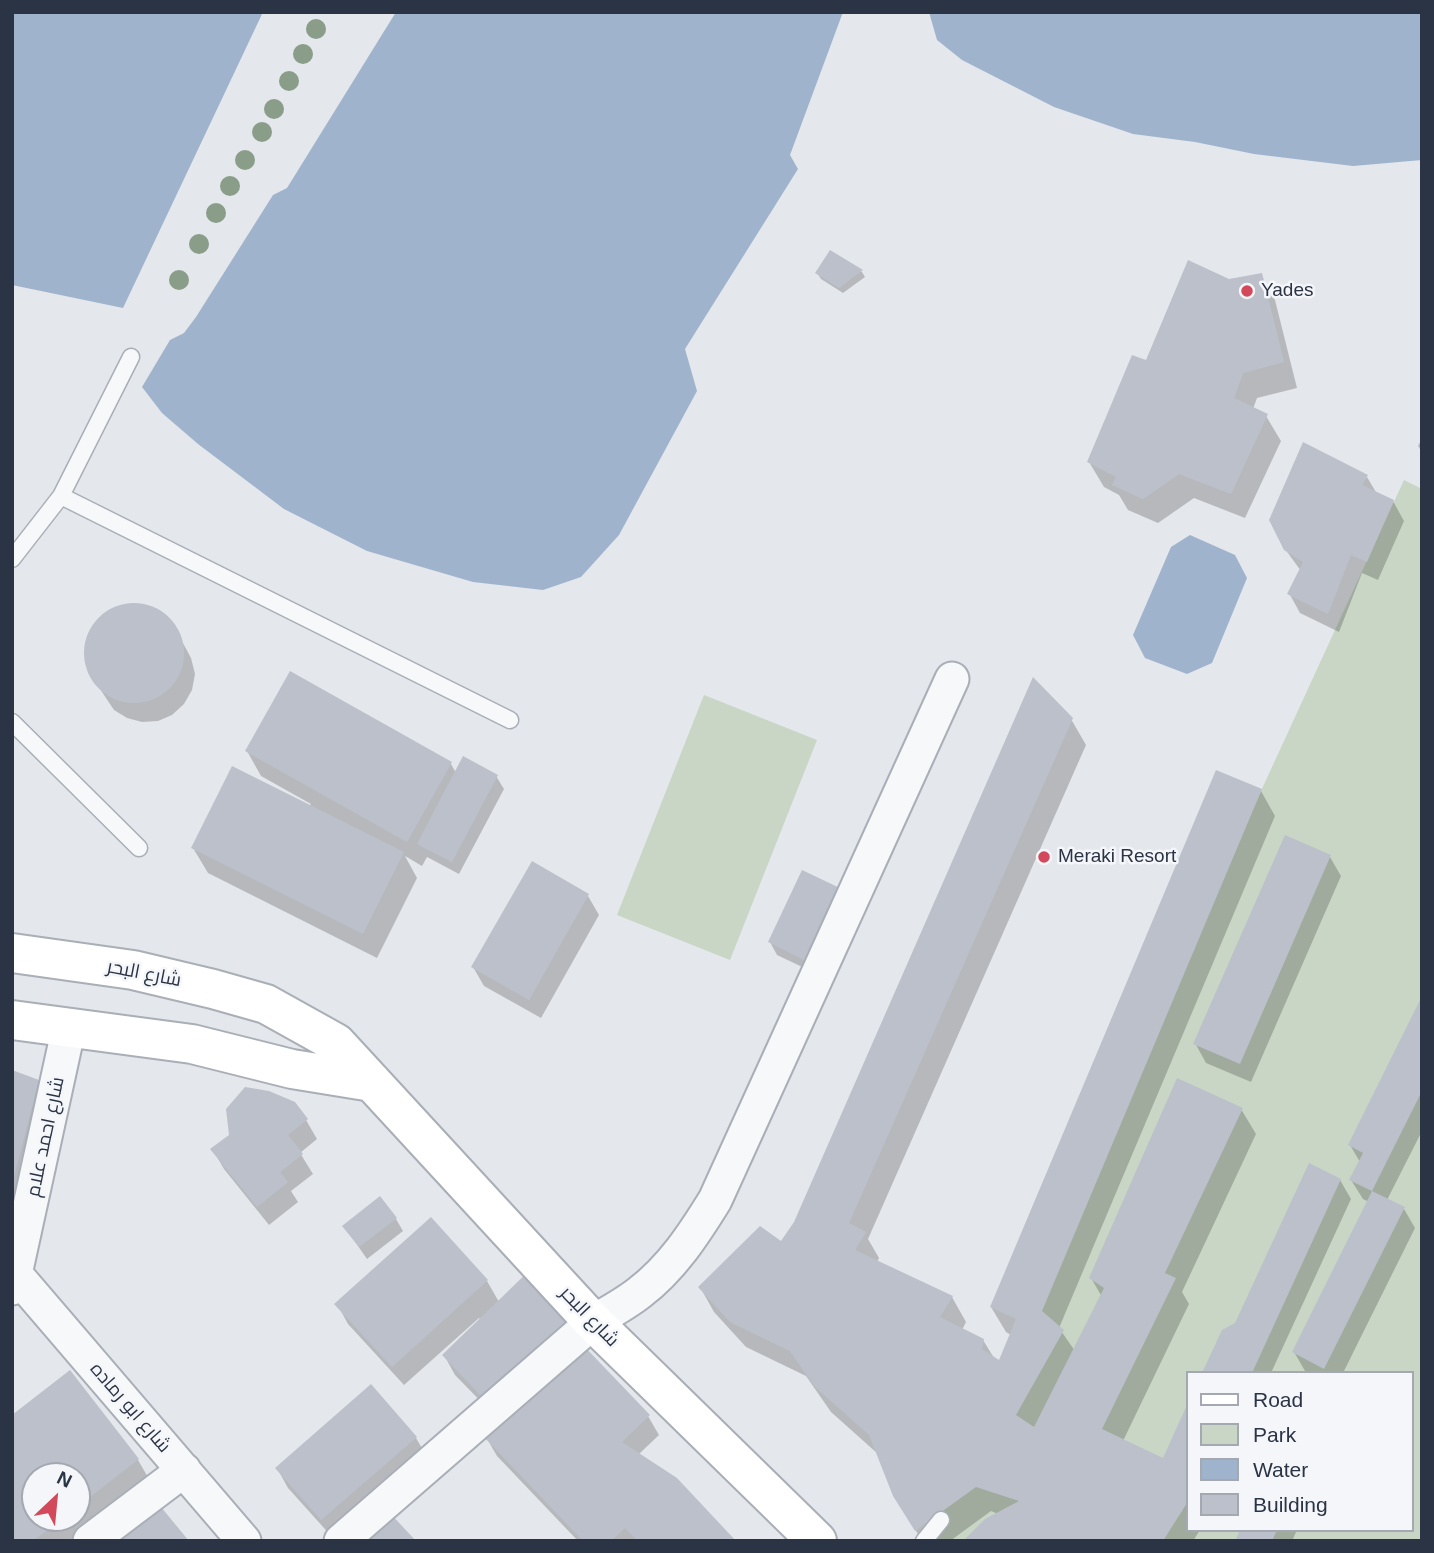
<!DOCTYPE html>
<html>
<head>
<meta charset="utf-8">
<style>
	body { margin:0 }
	#map { position:relative; width:1434px; height:1553px; overflow:hidden; background:#e4e7ec; font-family:Arial,sans-serif }
	canvas { display:block }
	.frame { position:absolute; inset:0; border:14px solid #2b3445; pointer-events:none }
	.legend { position:absolute; left:1186px; top:1371px; width:228px; height:161px; box-sizing:border-box; background:#f4f6f9; border:2px solid #a4a8b1; margin:0; padding:9px 12px; list-style:none; font-size:21px; color:#2b3445 }
	.legend li { display:flex; align-items:center; gap:14px; height:35px }
	.legend b { width:35px; border:2px solid #a4a8b1 }
	.north { position:absolute; left:21px; top:1462px; width:70px; height:70px; box-sizing:border-box; background:#f4f6f9; border:2px solid #a4a8b1; border-radius:50%; rotate:26deg; font-size:19px; font-weight:700; line-height:28px; text-align:center; color:#2b3445 }
	.north::after { content:''; display:block; margin:auto; width:24px; height:32px; background:#d1495b; clip-path:polygon(50% 0,100% 100%,50% 72%,0 100%) }
</style>
</head>
<body>
<div id="map">
<canvas width="1434" height="1553"></canvas>
<div class="frame"></div>
<ul class="legend">
<li><b style="height:9px;background:#fff"></b>Road</li>
<li><b style="height:19px;background:#c9d6c5"></b>Park</li>
<li><b style="height:19px;background:#9fb4cc"></b>Water</li>
<li><b style="height:19px;background:#bbc0ca"></b>Building</li>
</ul>
<div class="north">N</div>
</div>
<script>
const context = document.querySelector('canvas').getContext('2d');
context.lineJoin = 'round';
function fillPath(path, color) { context.fillStyle = color; context.fill(path, 'evenodd'); }
function stroke(path, color, width, dash) { context.strokeStyle = color; context.lineWidth = width; context.lineCap = dash ? 'butt' : 'round'; context.setLineDash(dash || []); context.stroke(path); }
function write(font, color, halo, rows, align = 'center') {
  context.font = font + ' Arial,Cairo,sans-serif'; context.lineWidth = 5; context.setLineDash([]); context.textBaseline = 'middle'; context.strokeStyle = halo; context.fillStyle = color; for (const [text, x, y, turn = 0] of rows) {
    context.save(); context.translate(x, y); context.rotate((+turn || 0) * Math.PI / 180); context.textAlign = isNaN(turn) ? turn : align; if (halo) context.strokeText(text, 0, 0); context.fillText(text, 0, 0); context.restore();
  }
}
fillPath(new Path2D(`
	M 1404,480 L 1422,489 L 1422,1541 L 927,1541 L 1249,817 ZM 1187,1373 L 1411,1373 L 1411,1530 L 1187,1530 Z
	M 704,695 L 817,740 L 730,960 L 617,915 Z`), '#c9d6c5');
fillPath(new Path2D(`
	M 12,12 L 263,12 L 123,308 L 12,285 Z
	M 396,12 L 843,12 L 790,155 L 798,169 L 685,349 L 697,391 L 619,535 L 581,577 L 543,590 L 473,582 L 367,551 L 284,509 L 198,444 L 162,413 L 142,387 L 170,340 L 184,333 L 196,317 L 273,195 L 287,188 Z
	M 929,12 L 1422,12 L 1422,160 L 1353,166 L 1254,154 L 1195,142 L 1133,134 L 1054,107 L 962,60 L 937,40 Z
	M 1190,535 L 1235,555 L 1247,578 L 1212,663 L 1187,674 L 1145,658 L 1133,635 L 1171,547 Z`), '#9fb4cc');
fillPath(new Path2D(`
	M 830,252 L 862,272 L 865,277 L 843,293 L 821,279 L 817,273 Z
	M 1261,275 L 1275,300 L 1297,388 L 1257,398 L 1253,409 L 1266,416 L 1281,441 L 1245,518 L 1194,498 L 1158,523 L 1128,510 L 1119,495 L 1104,487 L 1089,462 L 1147,362 L 1228,281 Z
	M 1422,438 L 1422,452 L 1418,446 Z
	M 1367,477 L 1377,494 L 1393,501 L 1404,521 L 1378,580 L 1362,573 L 1339,632 L 1300,613 L 1289,593 L 1301,571 L 1285,549 Z
	M 129,605 L 145,606 L 160,613 L 172,623 L 191,658 L 195,674 L 192,690 L 184,704 L 172,715 L 158,721 L 142,722 L 127,718 L 114,710 L 92,677 L 87,662 L 86,647 L 91,632 L 100,619 L 114,609 Z
	M 1071,719 L 1086,745 L 868,1239 L 879,1258 L 877,1262 L 952,1297 L 966,1322 L 962,1330 L 983,1340 L 994,1358 L 1000,1362 L 1011,1335 L 1006,1332 L 991,1307 L 1261,791 L 1275,816 L 1059,1328 L 1075,1351 L 1102,1297 L 1091,1278 L 1241,1109 L 1256,1134 L 1182,1292 L 1189,1304 L 1123,1441 L 1164,1461 L 1187,1409 L 1187,1530 L 1200,1530 L 1193,1541 L 965,1541 L 998,1514 L 991,1511 L 950,1541 L 922,1541 L 895,1495 L 878,1454 L 831,1412 L 806,1376 L 746,1347 L 714,1312 L 700,1287 L 781,1243 L 795,1223 Z
	M 247,751 L 451,764 L 456,773 L 496,776 L 504,789 L 459,874 L 427,857 L 422,866 L 405,856 L 417,878 L 377,958 L 208,873 L 193,848 L 309,806 L 311,804 L 261,776 Z
	M 1330,857 L 1341,876 L 1251,1082 L 1206,1063 L 1195,1043 Z
	M 803,873 L 817,974 L 777,955 L 770,942 Z
	M 588,896 L 599,915 L 541,1018 L 484,986 L 473,967 Z
	M 1422,1000 L 1422,1131 L 1387,1200 L 1404,1209 L 1415,1228 L 1343,1373 L 1308,1373 L 1305,1371 L 1294,1352 L 1369,1202 L 1363,1199 L 1351,1180 L 1360,1162 L 1350,1145 Z
	M 12,1072 L 38,1082 L 53,1107 L 12,1257 Z
	M 306,1120 L 317,1139 L 300,1153 L 313,1174 L 291,1191 L 298,1202 L 269,1225 L 224,1169 L 213,1150 Z
	M 1340,1180 L 1351,1199 L 1271,1373 L 1204,1373 Z
	M 396,1219 L 403,1231 L 367,1259 L 344,1226 Z
	M 532,1270 L 585,1332 L 496,1417 L 455,1375 L 444,1355 L 481,1320 L 479,1318 L 404,1385 L 348,1324 L 337,1304 L 487,1281 L 499,1302 Z
	M 70,1373 L 138,1460 L 149,1479 L 69,1541 L 12,1541 ZM 35,1476 L 77,1476 L 77,1518 L 35,1518 Z
	M 648,1416 L 659,1435 L 638,1455 L 734,1541 L 578,1541 L 497,1456 L 486,1437 Z
	M 416,1438 L 427,1457 L 333,1538 L 288,1488 L 277,1468 Z
	M 1242,1530 L 1297,1530 L 1292,1541 L 1237,1541 Z`), '#0003');
fillPath(new Path2D(`
	M 830,250 L 863,270 L 839,288 L 815,273 Z
	M 1188,260 L 1229,279 L 1262,273 L 1284,362 L 1243,373 L 1234,398 L 1268,414 L 1231,494 L 1179,474 L 1143,499 L 1112,485 L 1116,477 L 1087,462 L 1132,355 L 1146,360 Z
	M 1303,442 L 1368,475 L 1362,485 L 1394,500 L 1367,562 L 1351,555 L 1328,614 L 1287,594 L 1303,562 L 1284,550 L 1269,520 Z
	M84 653a50 50 0 1 1 100 0a50 50 0 1 1-100 0Z
	M 290,671 L 452,762 L 407,842 L 245,751 Z
	M 1033,677 L 1073,718 L 849,1223 L 866,1232 L 855,1250 L 953,1296 L 940,1317 L 984,1339 L 982,1349 L 999,1360 L 1016,1319 L 990,1307 L 1216,770 L 1262,789 L 1042,1311 L 1064,1330 L 1016,1415 L 1034,1427 L 1104,1288 L 1089,1278 L 1177,1078 L 1243,1108 L 1165,1273 L 1176,1278 L 1102,1429 L 1163,1458 L 1187,1405 L 1187,1503 L 1163,1541 L 963,1541 L 985,1519 L 1019,1501 L 976,1487 L 915,1531 L 893,1496 L 869,1435 L 814,1386 L 790,1351 L 730,1322 L 698,1287 L 760,1226 L 781,1241 L 794,1222 Z
	M 463,756 L 498,775 L 452,862 L 417,844 Z
	M 232,766 L 404,852 L 363,934 L 191,848 Z
	M 1285,835 L 1331,855 L 1240,1064 L 1193,1044 Z
	M 532,861 L 589,894 L 529,1000 L 471,967 Z
	M 802,870 L 844,890 L 810,963 L 768,942 Z
	M 1422,996 L 1422,1091 L 1372,1191 L 1349,1180 L 1363,1153 L 1348,1145 Z
	M 12,1070 L 39,1080 L 13,1180 L 12,1179 Z
	M 245,1087 L 269,1091 L 295,1102 L 308,1119 L 288,1135 L 303,1154 L 280,1172 L 288,1182 L 257,1207 L 210,1149 L 229,1135 L 226,1109 Z
	M 1309,1163 L 1341,1179 L 1252,1373 L 1202,1373 L 1222,1330 L 1235,1323 Z
	M 1372,1191 L 1405,1207 L 1324,1369 L 1292,1352 Z
	M 380,1196 L 397,1218 L 359,1247 L 342,1226 Z
	M 431,1217 L 488,1280 L 392,1367 L 334,1304 Z
	M 532,1268 L 575,1312 L 484,1399 L 442,1355 Z
	M 582,1344 L 650,1415 L 622,1442 L 677,1478 L 736,1541 L 638,1541 L 625,1528 L 611,1541 L 583,1541 L 484,1437 Z
	M 70,1370 L 139,1459 L 77,1507 L 77,1476 L 35,1476 L 35,1518 L 62,1518 L 33,1541 L 12,1541 L 12,1415 Z
	M 371,1384 L 417,1437 L 321,1520 L 275,1468 Z
	M 161,1507 L 189,1541 L 119,1541 Z
	M 388,1511 L 416,1541 L 356,1541 Z
	M 1240,1530 L 1277,1530 L 1272,1541 L 1235,1541 Z`), '#bbc0ca');
const service = new Path2D(`
	M 61,496 L 510,720
	M 12,559 L 61,496 L 131,357
	M 12,722 L 139,848
	M 924,1541 L 941,1520`);
const minor = new Path2D(`
	M 17,1276 L 244,1541
	M 12,1288 L 69,1027
	M 90,1541 L 184,1470
	M 341,1541 L 593,1322 C 608,1313 625,1304 639,1293 C 672,1268 694,1234 715,1200 L 952,679`);
const secondary = new Path2D(`
	M 12,953 L 133,970 L 213,989 L 266,1004 L 336,1043 L 593,1322 L 817,1541
	M 12,1020 L 192,1044 L 292,1069 L 372,1082`);
stroke(service, '#a9aeb7', 19);
stroke(minor, '#a9aeb7', 37);
stroke(secondary, '#a9aeb7', 42);
stroke(service, '#f7f8fa', 16);
stroke(minor, '#f7f8fa', 33);
stroke(secondary, '#fff', 38);
context.fillStyle = '#899d89';
for (const [x, y] of [
	[316,29],
	[303,54],
	[289,81],
	[274,109],
	[262,132],
	[245,160],
	[230,186],
	[216,213],
	[199,244],
	[179,280]
]) { context.beginPath(); context.arc(x, y, 10, 0, 2 * Math.PI); context.fill(); }
for (const [x, y, r, color] of [
	[1247,291,7,"#d1495b"],
	[1044,857,7,"#d1495b"]
]) { const dot = new Path2D(); dot.arc(x, y, r, 0, 2 * Math.PI); context.fillStyle = color; context.fill(dot); stroke(dot, '#f4f6f9', 2.5); }
write('19px', '#2b3445', '#f4f6f9', [
	["Yades",1261,291],
	["Meraki Resort",1058,857]
], 'left');
write('19px', '#2b3445', '#f4f6f9', [
	["شارع البحر",144,974,11],
	["شارع احمد علام",46,1137,-78],
	["شارع البحر",589,1317,46],
	["شارع ابو رماده",130,1408,49]
]);
</script>
</body>
</html>
